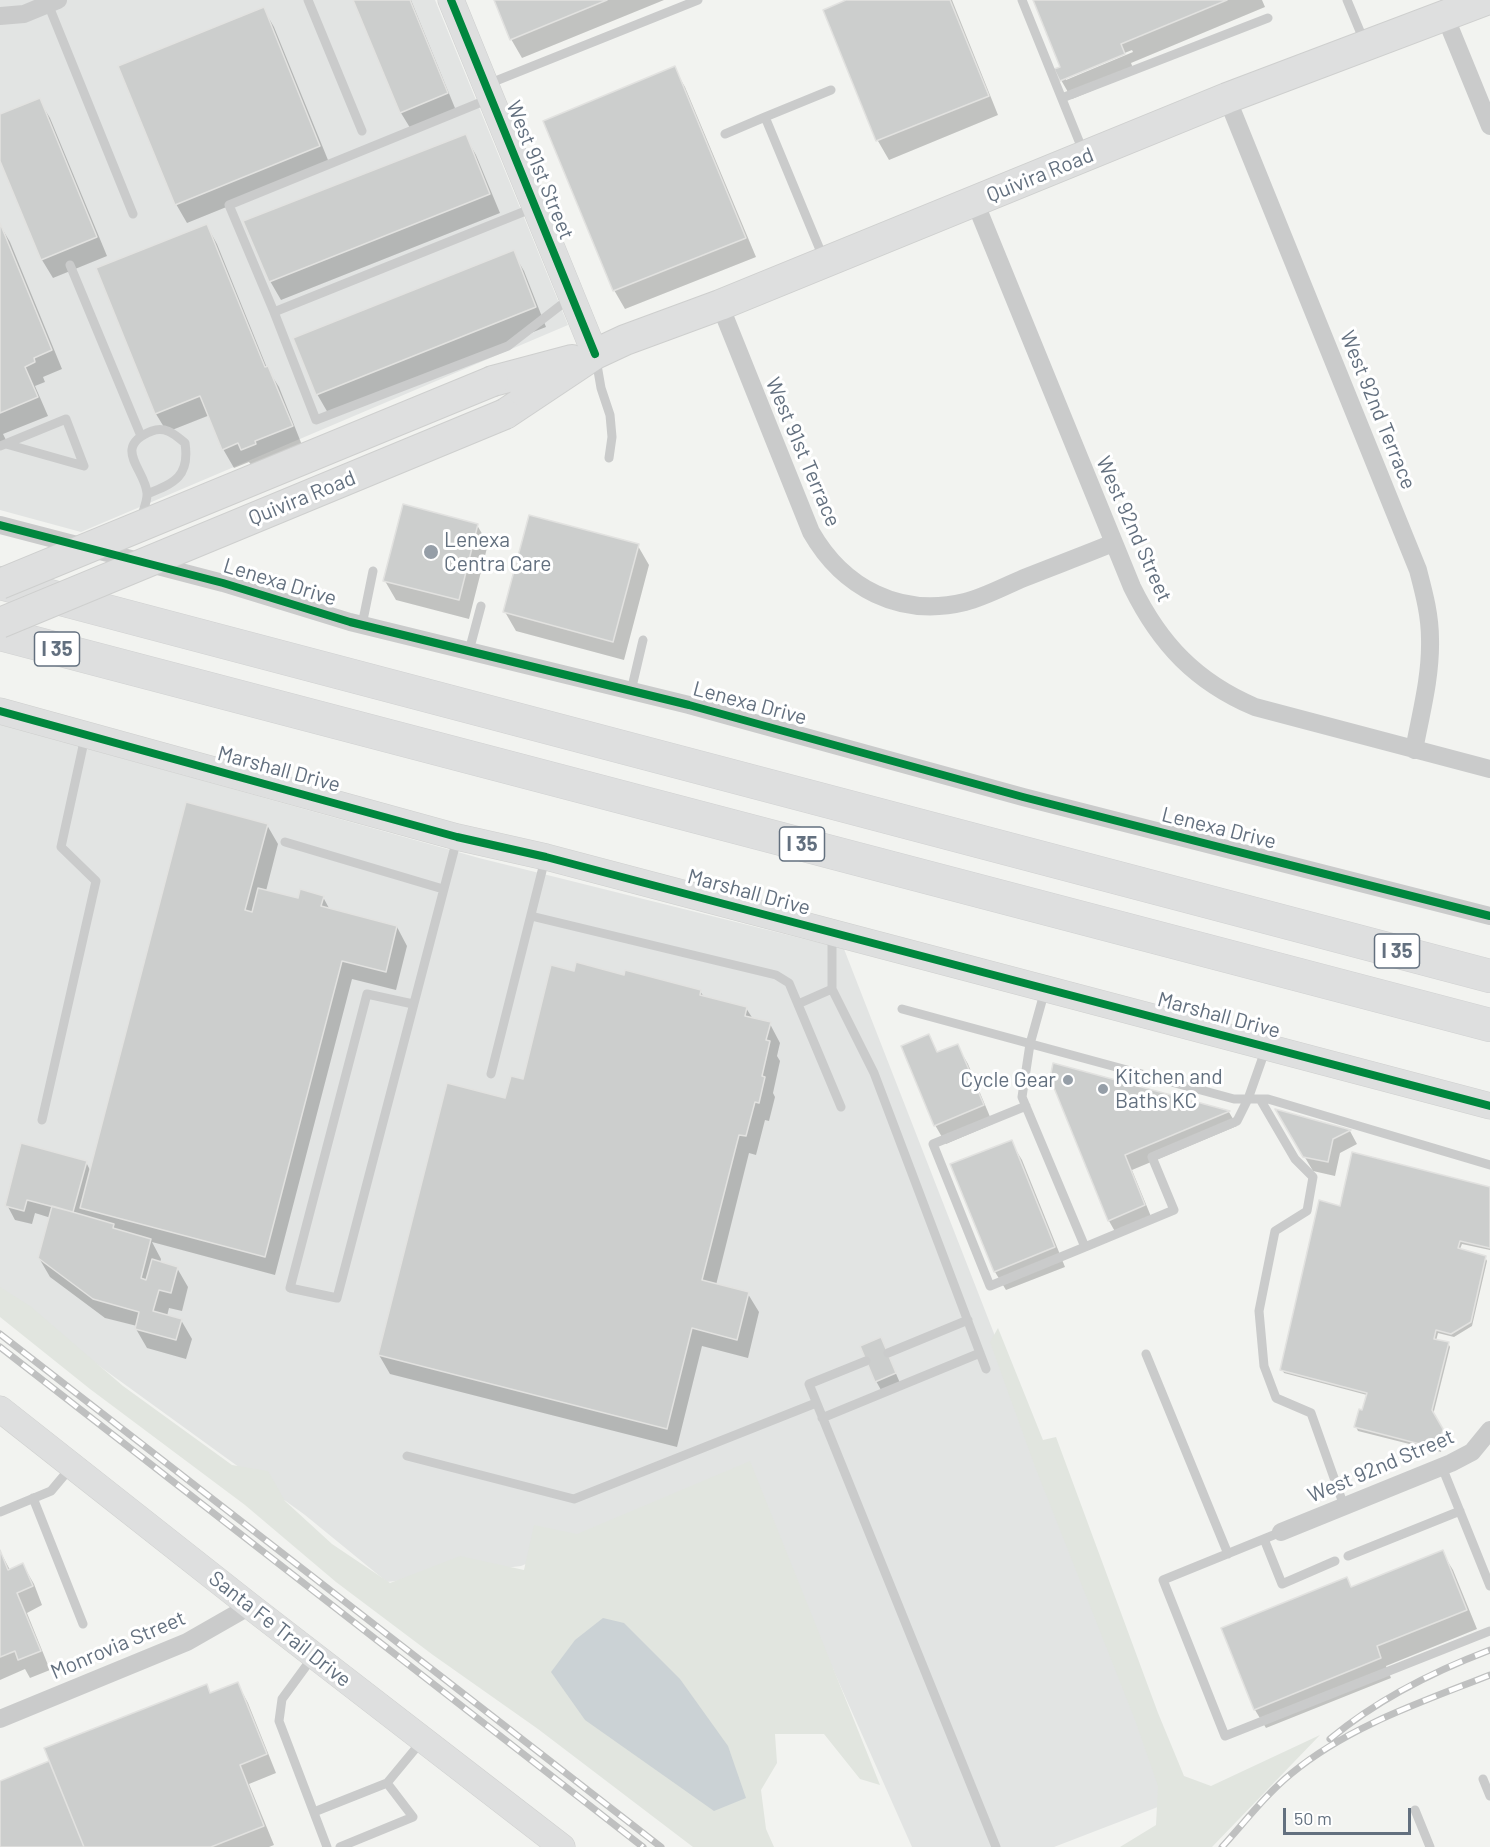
<!DOCTYPE html>
<html>
<head>
<meta charset="utf-8">
<style>
	body { margin:0 }
	#map { position:relative; width:1490px; height:1847px; overflow:hidden; background:#f2f3f0; font-family:Barlow,sans-serif }
	canvas { display:block }
	.scale { position:absolute; left:1283px; top:1808px; width:128px; height:27px; box-sizing:border-box; border:3px solid #63707f; border-top:0; padding-left:8px; font-size:18px; line-height:21px; white-space:nowrap; color:#63707f; -webkit-text-stroke:4px #fff; paint-order:stroke }
</style>
</head>
<body>
<div id="map">
<canvas width="1490" height="1847"></canvas>
<div class="scale">50 m</div>
</div>
<script>
const context = document.querySelector('canvas').getContext('2d');
context.lineJoin = 'round';
function fillPath(path, color) { context.fillStyle = color; context.fill(path, 'evenodd'); }
function stroke(path, color, width, dash) { context.strokeStyle = color; context.lineWidth = width; context.lineCap = dash ? 'butt' : 'round'; context.setLineDash(dash || []); context.stroke(path); }
function write(font, color, halo, rows, align = 'center') {
  context.font = font + ' Barlow,sans-serif'; context.lineWidth = 6; context.setLineDash([]); context.textBaseline = 'middle'; context.strokeStyle = halo; context.fillStyle = color; for (const [text, x, y, turn = 0] of rows) {
    context.save(); context.translate(x, y); context.rotate((+turn || 0) * Math.PI / 180); context.textAlign = isNaN(turn) ? turn : align; if (halo) context.strokeText(text, 0, 0); context.fillText(text, 0, 0); context.restore();
  }
}
fillPath(new Path2D(`
	M 0,0 L 435,0 L 568,325 L 81,532 L 0,510 Z
	M 0,724 L 479,858 L 844,949 L 1176,1800 L 1054,1847 L 912,1847 L 745,1471 L 521,1566 L 387,1582 L 305,1515 L 0,1294 Z`), '#e2e4e3');
fillPath(new Path2D(`
	M 0,1287 L 30,1306 L 123,1386 L 232,1465 L 268,1471 L 285,1501 L 332,1544 L 390,1583 L 460,1556 L 524,1570 L 534,1525 L 577,1534 L 750,1461 L 880,1785 L 860,1779 L 824,1734 L 775,1734 L 777,1763 L 761,1790 L 766,1829 L 774,1847 L 693,1847 L 538,1729 L 433,1655 L 336,1582 L 245,1505 L 90,1389 L 0,1317 Z
	M 998,1328 L 1043,1440 L 1056,1437 L 1158,1713 L 1184,1776 L 1211,1786 L 1320,1735 L 1212,1847 L 1120,1847 L 1156,1825 L 1158,1786 L 1135,1720 L 1034,1464 L 990,1342 Z`), '#e1e5df');
fillPath(new Path2D(`
	M 603,1618 L 624,1623 L 680,1679 L 728,1746 L 746,1798 L 714,1811 L 585,1720 L 551,1672 L 575,1640 Z`), '#cbd2d5');
fillPath(new Path2D(`
	M 355,0 L 411,0 L 457,113 L 412,131 L 401,113 Z
	M 495,0 L 664,0 L 522,58 L 511,39 Z
	M 850,0 L 952,0 L 998,115 L 889,160 L 878,141 L 825,10 Z
	M 1034,0 L 1262,0 L 1265,7 L 1131,63 L 1135,73 L 1072,99 L 1061,80 L 1062,67 ZM 1132,50 L 1133,52 L 1066,80 L 1066,77 Z
	M 263,8 L 274,27 L 330,165 L 187,223 L 176,204 Z
	M 674,68 L 685,87 L 756,257 L 625,309 L 614,290 Z
	M 39,100 L 50,118 L 107,256 L 53,278 L 42,260 L 0,158 L 0,116 Z
	M 465,136 L 476,155 L 500,213 L 281,300 L 270,281 L 245,222 Z
	M 0,225 L 10,242 L 62,369 L 43,377 L 45,382 L 35,386 L 48,416 L 3,434 L 6,440 L 0,442 Z
	M 207,226 L 217,244 L 267,368 L 279,387 L 302,445 L 253,468 L 249,462 L 234,468 L 223,449 L 210,415 L 167,432 L 156,414 L 98,269 Z
	M 513,252 L 524,271 L 546,327 L 328,413 L 317,394 Z
	M 477,525 L 488,544 L 469,619 L 396,600 L 385,581 Z
	M 638,546 L 649,565 L 624,660 L 516,631 L 505,612 Z
	M 267,825 L 278,844 L 266,891 L 299,900 L 323,897 L 330,910 L 397,927 L 407,946 L 396,990 L 352,979 L 275,1275 L 152,1242 L 161,1259 L 160,1263 L 177,1268 L 188,1287 L 182,1311 L 169,1308 L 167,1316 L 181,1320 L 192,1339 L 186,1359 L 147,1348 L 136,1329 L 137,1326 L 105,1318 L 50,1277 L 39,1258 L 51,1218 L 35,1213 L 32,1224 L 15,1220 L 7,1205 L 86,1162 L 91,1172 Z
	M 575,973 L 625,976 L 700,991 L 704,997 L 746,1008 L 753,1019 L 770,1024 L 780,1043 L 777,1056 L 780,1061 L 773,1093 L 775,1097 L 769,1121 L 765,1120 L 756,1155 L 749,1153 L 716,1285 L 748,1294 L 759,1312 L 748,1358 L 702,1346 L 677,1447 L 390,1374 L 379,1355 L 506,1100 L 524,1081 Z
	M 929,1036 L 938,1053 L 957,1045 L 968,1064 L 993,1124 L 946,1144 L 935,1125 Z
	M 1054,1065 L 1229,1112 L 1237,1126 L 1132,1170 L 1152,1219 L 1117,1235 L 1109,1221 L 1052,1078 Z
	M 1278,1112 L 1350,1131 L 1357,1144 L 1340,1153 L 1335,1176 L 1313,1171 Z
	M 1011,1142 L 1022,1160 L 1065,1267 L 1006,1290 L 995,1272 L 952,1165 Z
	M 1490,1189 L 1490,1250 L 1462,1244 L 1460,1249 L 1485,1257 L 1487,1261 L 1472,1326 L 1454,1337 L 1438,1333 L 1436,1341 L 1448,1343 L 1450,1347 L 1433,1415 L 1444,1434 L 1441,1452 L 1358,1431 L 1356,1427 L 1363,1412 L 1367,1395 L 1284,1373 L 1282,1369 L 1341,1208 Z
	M 885,1348 L 900,1383 L 881,1390 L 876,1381 Z
	M 0,1551 L 10,1570 L 23,1565 L 34,1584 L 42,1605 L 27,1613 L 50,1670 L 30,1678 L 25,1669 L 0,1680 Z
	M 1442,1552 L 1453,1570 L 1477,1629 L 1386,1666 L 1391,1678 L 1266,1728 L 1255,1710 L 1347,1579 L 1352,1588 Z
	M 238,1684 L 248,1703 L 276,1773 L 249,1784 L 274,1845 L 269,1847 L 0,1847 L 0,1782 L 51,1761 L 206,1685 L 211,1694 Z`), '#0003');
const building = new Path2D(`
	M 353,0 L 410,0 L 448,93 L 400,113 Z
	M 494,0 L 607,0 L 510,40 Z
	M 846,0 L 950,0 L 989,96 L 876,141 L 823,10 Z
	M 1033,0 L 1227,0 L 1121,44 L 1125,54 L 1060,81 L 1054,69 L 1060,67 Z
	M 264,7 L 320,146 L 175,205 L 118,66 Z
	M 675,66 L 746,238 L 613,291 L 543,121 Z
	M 40,98 L 97,237 L 41,260 L 0,161 L 0,114 Z
	M 466,134 L 490,194 L 269,282 L 243,221 Z
	M 0,223 L 52,350 L 34,358 L 35,362 L 25,367 L 38,397 L 0,413 Z
	M 207,224 L 265,367 L 268,366 L 293,426 L 255,441 L 256,444 L 241,450 L 238,443 L 222,450 L 200,396 L 155,414 L 96,268 Z
	M 514,250 L 536,307 L 316,395 L 293,338 Z
	M 403,504 L 478,524 L 459,600 L 383,581 Z
	M 529,515 L 639,544 L 613,642 L 503,612 Z
	M 186,802 L 268,824 L 245,910 L 252,912 L 258,888 L 298,898 L 300,889 L 324,896 L 321,906 L 397,926 L 386,972 L 342,961 L 265,1257 L 80,1208 Z
	M 576,962 L 624,975 L 625,970 L 701,990 L 700,995 L 747,1007 L 745,1016 L 771,1022 L 766,1040 L 770,1041 L 762,1076 L 765,1077 L 759,1103 L 755,1102 L 746,1136 L 739,1135 L 702,1280 L 749,1292 L 737,1340 L 692,1328 L 667,1429 L 378,1355 L 447,1083 L 505,1098 L 511,1076 L 523,1079 L 551,965 L 574,971 Z
	M 929,1034 L 937,1052 L 958,1044 L 984,1105 L 934,1126 L 901,1046 Z
	M 1053,1063 L 1230,1111 L 1125,1155 L 1145,1205 L 1108,1221 L 1050,1078 Z
	M 1275,1109 L 1351,1130 L 1333,1139 L 1328,1162 L 1303,1157 Z
	M 1012,1140 L 1055,1247 L 994,1272 L 950,1164 Z
	M 21,1143 L 87,1161 L 73,1212 L 27,1200 L 24,1211 L 5,1206 Z
	M 1352,1152 L 1490,1187 L 1490,1248 L 1460,1241 L 1458,1248 L 1486,1256 L 1471,1322 L 1451,1334 L 1436,1330 L 1434,1339 L 1449,1342 L 1432,1410 L 1443,1429 L 1439,1449 L 1354,1427 L 1359,1409 L 1362,1410 L 1367,1393 L 1280,1370 L 1319,1200 L 1340,1206 Z
	M 52,1206 L 114,1224 L 113,1228 L 151,1239 L 141,1278 L 146,1280 L 152,1259 L 178,1267 L 171,1293 L 159,1290 L 153,1311 L 182,1319 L 176,1340 L 135,1329 L 139,1312 L 93,1299 L 38,1258 Z
	M 881,1337 L 896,1373 L 875,1382 L 860,1346 Z
	M 0,1550 L 8,1570 L 23,1563 L 33,1586 L 17,1593 L 41,1651 L 18,1660 L 15,1651 L 0,1657 Z
	M 1443,1550 L 1467,1610 L 1377,1646 L 1381,1658 L 1254,1710 L 1221,1628 L 1347,1577 L 1351,1587 Z
	M 238,1682 L 267,1754 L 240,1765 L 264,1826 L 211,1847 L 84,1847 L 44,1748 L 207,1684 L 210,1693 Z
	M 49,1761 L 84,1847 L 0,1847 L 0,1781 Z`);
fillPath(building, '#cccecd');
stroke(building, '#e2e2e0', 1.5);
const secondary = new Path2D(`
	M 451,0 L 595,354
	M 0,711 L 457,837 L 546,857 L 1490,1106
	M 0,1409 L 250,1606 L 562,1847`);
const primary = new Path2D(`
	M 493,381 L 572,360
	M 505,414 L 595,354 L 625,340 L 720,305 L 1227,98 L 1486,0`);
const highway = new Path2D(`
	M 0,583 L 1490,976
	M 0,634 L 1490,1025`);
stroke(secondary, '#cecfce', 27);
stroke(primary, '#cecfce', 32);
stroke(highway, '#d0d1d1', 34);
stroke(new Path2D(`
	M 308,0 L 362,131
	M 1022,0 L 1083,151
	M 1347,0 L 1364,41
	M 48,4 L 133,214
	M 488,84 L 698,0
	M 1062,98 L 1268,18
	M 725,134 L 765,117
	M 533,208 L 274,312 L 316,420 L 508,346 L 570,298
	M 823,257 L 765,117 L 831,90
	M 70,265 L 141,436
	M 274,312 L 229,205 L 489,99
	M 596,359 L 601,388 L 610,415 L 612,437 L 609,458
	M 0,446 L 66,419 L 84,466 L 6,444
	M 140,521 C 142,513 148,501 147,493 C 145,469 111,447 152,431 C 166,426 175,435 185,443 C 190,476 175,483 147,494
	M 362,625 L 373,571
	M 469,651 L 481,606
	M 631,691 L 643,640
	M 285,842 L 443,889
	M 531,916 L 776,975 L 789,983 L 841,1107
	M 832,989 L 874,1073 L 986,1369
	M 1045,990 L 1030,1044 L 1022,1097 L 1085,1247 L 1174,1210 L 1152,1157 L 1237,1121 L 1248,1099 L 1266,1048
	M 413,1004 L 367,994 L 290,1288 L 337,1298 L 457,839
	M 798,1004 L 832,989 L 832,933
	M 902,1009 L 1234,1099 L 1268,1099 L 1490,1165
	M 491,1074 L 545,859
	M 1260,1099 L 1295,1159 L 1313,1177 L 1307,1211 L 1275,1231 L 1259,1311 L 1264,1366 L 1276,1398 L 1311,1413 L 1344,1506
	M 1026,1106 L 933,1144 L 990,1286 L 1085,1247
	M 42,1120 L 96,881 L 61,847 L 85,737
	M 888,1353 L 968,1320
	M 1146,1354 L 1228,1554
	M 866,1361 L 809,1384 L 996,1847
	M 822,1418 L 980,1353
	M 407,1456 L 574,1499 L 816,1403
	M 1442,1467 L 1490,1586
	M 33,1498 L 83,1624
	M 0,1512 L 51,1491 L 72,1466
	M 1281,1532 L 1163,1580 L 1225,1736 L 1490,1631
	M 1264,1539 L 1282,1584 L 1335,1561
	M 1348,1556 L 1460,1511
	M 312,1658 L 282,1699 L 279,1721 L 327,1847
	M 1483,1779 L 1490,1796
	M 1415,1810 L 1430,1847
	M 314,1812 L 387,1783
	M 340,1847 L 413,1817 L 387,1783 L 421,1742`), '#cacbcb', 9);
stroke(new Path2D(`
	M 0,16 L 24,14 L 58,0
	M 1445,16 L 1490,126
	M 1227,98 L 1418,570 C 1424,593 1430,615 1430,639 C 1431,676 1421,713 1414,750
	M 975,202 L 1132,587 C 1160,644 1196,682 1255,707 L 1490,769
	M 720,305 L 811,532 C 843,588 900,618 965,602 C 985,597 1005,586 1024,578 C 1054,566 1084,555 1113,543
	M 0,525 L 223,583 L 350,622 L 689,705 L 1023,797 L 1490,916
	M 1281,1532 L 1451,1463 L 1472,1452 L 1490,1430
	M 0,1719 L 187,1642 L 250,1606`), '#cacbcb', 18);
stroke(secondary, '#dedfdf', 26);
stroke(primary, '#dedfdf', 30);
stroke(highway, '#dedfdf', 33);
const rail = new Path2D(`
	M 0,1334 L 661,1847
	M 0,1347 L 643,1847
	M 1330,1739 C 1378,1699 1432,1672 1490,1650
	M 1222,1847 C 1245,1822 1266,1794 1292,1773 C 1349,1726 1422,1702 1490,1675`);
stroke(rail, '#bfc0c0', 7);
stroke(rail, '#fff', 4.5, [14]);
const primaryBridge = new Path2D(`
	M 0,584 L 493,381
	M 0,623 L 505,414`);
stroke(primaryBridge, '#cecfce', 32, []);
stroke(primaryBridge, '#dedfdf', 30);
stroke(new Path2D(`
	M 451,0 L 595,354
	M 0,525 L 223,583 L 350,622 L 689,705 L 1023,797 L 1490,916
	M 0,711 L 457,837 L 546,857 L 1490,1106`), '#00873e', 8);
for (const [x, y, r, color] of [
	[431,552,8,"#959ea7"],
	[1068,1080,6,"#959ea7"],
	[1103,1089,6,"#959ea7"]
]) { const dot = new Path2D(); dot.arc(x, y, r, 0, 2 * Math.PI); context.fillStyle = color; context.fill(dot); stroke(dot, '#fff', 2); }
for (const [x, y, w] of [
	[57,649,45],
	[802,844,45],
	[1397,951,45]
]) { const box = new Path2D(); box.roundRect(x - w / 2, y - 17, w, 34, 4.5); context.fillStyle = '#fff'; context.fill(box); stroke(box, '#63707f', 1.5); }
write('bold 20px', '#63707f', null, [
	["I 35",57,649],
	["I 35",802,844],
	["I 35",1397,951]
]);
write('21px', '#63707f', '#fff', [
	["West 91st Street",540,170,68],
	["Quivira Road",1040,175,-22],
	["West 92nd Terrace",1378,410,68],
	["West 91st Terrace",803,452,67],
	["Quivira Road",302,498,-22],
	["West 92nd Street",1134,529,66],
	["Lenexa Drive",280,582,17],
	["Lenexa Drive",750,703,15],
	["Marshall Drive",279,769,15],
	["Lenexa Drive",1219,828,14],
	["Marshall Drive",749,892,15],
	["Marshall Drive",1219,1015,15],
	["West 92nd Street",1381,1466,-23],
	["Santa Fe Trail Drive",280,1629,38],
	["Monrovia Street",118,1645,-23]
]);
write('21px', '#63707f', '#fff', [
	["Lenexa",444,540],
	["Centra Care",444,564],
	["Kitchen and",1115,1077],
	["Baths KC",1115,1101],
	["Cycle Gear",1056,1080,"right"]
], 'left');
</script>
</body>
</html>
